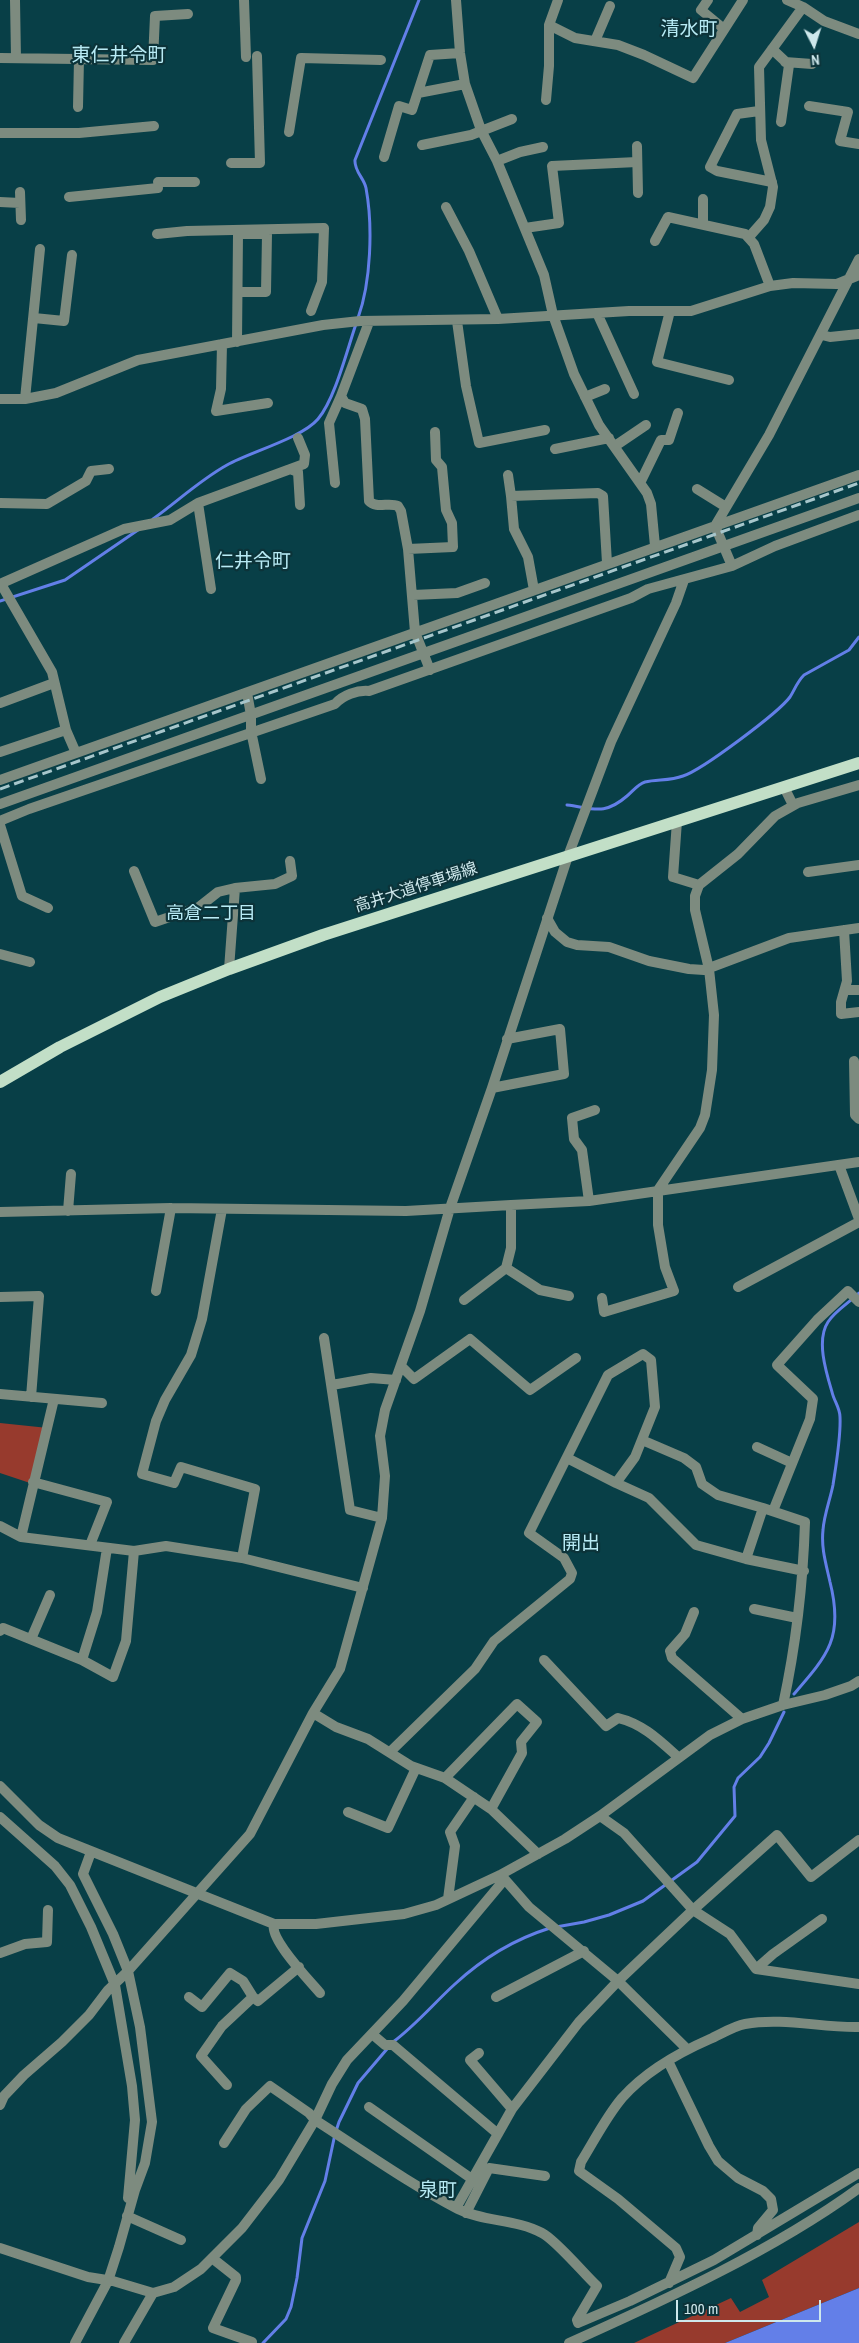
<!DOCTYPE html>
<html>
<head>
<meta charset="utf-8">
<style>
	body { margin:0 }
	#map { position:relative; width:859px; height:2343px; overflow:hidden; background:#083f47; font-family:"Archivo Narrow",sans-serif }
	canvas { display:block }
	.north { position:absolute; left:789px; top:20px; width:50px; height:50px; -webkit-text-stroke:4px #0c3339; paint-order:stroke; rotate:175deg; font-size:14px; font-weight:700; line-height:20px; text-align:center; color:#cee8ec }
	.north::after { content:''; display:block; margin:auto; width:18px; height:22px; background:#cee8ec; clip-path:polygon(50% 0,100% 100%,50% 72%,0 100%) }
	.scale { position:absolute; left:676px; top:2300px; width:145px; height:22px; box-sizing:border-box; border:2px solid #cee8ec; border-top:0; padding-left:6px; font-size:15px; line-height:18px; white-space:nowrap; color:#cee8ec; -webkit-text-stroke:4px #0c3339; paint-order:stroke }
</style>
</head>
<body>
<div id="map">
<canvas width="859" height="2343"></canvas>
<div class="north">N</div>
<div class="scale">100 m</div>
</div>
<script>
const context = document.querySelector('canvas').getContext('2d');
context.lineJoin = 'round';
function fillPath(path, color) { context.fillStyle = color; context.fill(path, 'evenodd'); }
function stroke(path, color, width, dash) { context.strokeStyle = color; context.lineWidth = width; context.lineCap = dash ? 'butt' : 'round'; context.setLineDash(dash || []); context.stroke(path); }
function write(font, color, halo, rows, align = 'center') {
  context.font = font + ' "Archivo Narrow","Noto Sans JP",sans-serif'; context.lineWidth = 4.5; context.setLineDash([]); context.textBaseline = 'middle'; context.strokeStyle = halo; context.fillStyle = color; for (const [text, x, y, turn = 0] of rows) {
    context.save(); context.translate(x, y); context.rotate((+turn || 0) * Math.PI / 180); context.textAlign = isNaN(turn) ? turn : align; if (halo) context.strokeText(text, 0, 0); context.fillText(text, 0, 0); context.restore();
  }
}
fillPath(new Path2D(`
	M 0,1423 L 48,1428 L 33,1484 L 0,1473 Z
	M 859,2222 L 859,2288 L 725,2343 L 634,2343 L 731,2298 L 740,2312 L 769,2297 L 762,2280 Z`), '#973a2d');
fillPath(new Path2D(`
	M 859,2288 L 859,2343 L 725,2343 Z`), '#637fe8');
stroke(new Path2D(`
	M 358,318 C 371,282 373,226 366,188 C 364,178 354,171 355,160 L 419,0
	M 153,519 C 178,501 200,480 227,465 C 250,452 302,438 318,419 C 335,399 347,350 356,324
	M 0,601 L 65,580 L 138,530
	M 567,805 C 593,808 604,816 627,796 C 633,791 638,784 645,782 C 657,779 670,781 683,776 C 702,770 778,713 790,697 C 795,689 797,682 804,675 L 849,650 L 859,637
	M 794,1694 C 828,1655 844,1637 830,1582 C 826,1564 821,1548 823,1530 C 824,1515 830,1500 833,1485 C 836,1465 841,1437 840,1417 C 840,1408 834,1401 832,1392 C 826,1372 816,1340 828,1322 C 835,1311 850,1302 859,1293
	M 556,1927 L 584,1922 L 609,1915 L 643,1901 L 697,1862 L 735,1816 L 734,1787 L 738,1778 L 760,1757 L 769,1743 L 784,1712
	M 393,2042 C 416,2025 434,2003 455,1984 C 482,1959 515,1939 550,1928
	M 263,2343 L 286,2319 L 291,2307 L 297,2278 L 302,2238 L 325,2181 L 335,2134 L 339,2122 L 358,2083 L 387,2049`), '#637fe8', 3);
stroke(new Path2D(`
	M 15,0 L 16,58
	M 244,0 L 246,57
	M 456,0 L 460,53 L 465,84 L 481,130 L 497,161 L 544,275 L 553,315 L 574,374 L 599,425 L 647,493 L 651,504 L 655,546
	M 708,0 L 701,10 L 724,29
	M 787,0 L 803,7
	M 549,25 L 558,0
	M 595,41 L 610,6
	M 772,49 L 789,65 L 781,122
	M 0,58 L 153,60 L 155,16 L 188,14
	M 785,62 L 812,64
	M 418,93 L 465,84
	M 546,100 L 549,66 L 549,25 L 575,38 L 618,45 L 644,55 L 693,78 L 743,0
	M 809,106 L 848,112 L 840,141 L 859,144
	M 78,107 L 79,59
	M 759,111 L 737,114 L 710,167 L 717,171 L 772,182
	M 289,132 L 301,58 L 381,60
	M 0,133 L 79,133 L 154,126
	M 422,145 L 471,135 L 512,119
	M 637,146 L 638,193
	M 384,157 L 399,106 L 412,110 L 430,55 L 460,53
	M 497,161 L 520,152 L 543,147
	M 231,163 L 260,163 L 257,56
	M 158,182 L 195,182
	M 20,192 L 21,220
	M 69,197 L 158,188
	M 703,199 L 703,225
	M 0,202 L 20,203
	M 446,207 L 469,251 L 498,319
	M 525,228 L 559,223 L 552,166 L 637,162
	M 157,234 L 187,231 L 324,228 L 322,282 L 311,311
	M 749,237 L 764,220 L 770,207 L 773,187 L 761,140 L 759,67 L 803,7 L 824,21 L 859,34
	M 655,241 L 668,217 L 745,234 L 754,244 L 770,286
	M 670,311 L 657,362 L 729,380
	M 597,313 L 634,394
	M 34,318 L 64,321 L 72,255
	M 457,321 L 466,386 L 479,443 L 545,430
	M 369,322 L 341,396 L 345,403 L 362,409 L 365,419 L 369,501 C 376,509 389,502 398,506 L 401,511 L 408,549 L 415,632 L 430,670
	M 822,335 L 830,337 L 859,334
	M 237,342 L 238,234 L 267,234 L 266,292 L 238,292
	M 222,344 L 221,389 L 216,411 L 268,403
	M 585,397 L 605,389
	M 0,399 L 25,399 L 56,393 L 138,360 L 323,325 L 360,321 L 498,319 L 629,311 L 691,311 L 770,286 L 793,283 L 837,284 L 859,275
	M 25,399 L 40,249
	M 615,446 L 646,425
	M 555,449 L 609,438
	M 290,469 L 298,472 L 300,505
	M 508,475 L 511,496
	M 641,481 L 661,440 L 669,440 L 678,413
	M 335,483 L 329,423 L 341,396
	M 697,489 L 726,507
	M 0,503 L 47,504 L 86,481 L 91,471 L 109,469
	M 198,503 L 211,589
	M 715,526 L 769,435 L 859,259
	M 715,526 L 732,566
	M 408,549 L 453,547 L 452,523 L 446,510 L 442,467 L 436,460 L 435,432
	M 0,584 L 124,529 L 170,520 L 198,503 L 304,464 L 305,455 L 298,438
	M 1,584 L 52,672 L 66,730 L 76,753
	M 534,590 L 528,557 L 514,529 L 511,496 L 598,493 L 603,496 L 607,563
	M 413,595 L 457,593 L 485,583
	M 247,693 L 251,715 L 251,731 L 261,779
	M 0,703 L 54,683
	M 0,752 L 66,730
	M 0,780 L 859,475
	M 784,787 L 793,805
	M 0,804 L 859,498
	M 0,821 L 29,809 L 335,704 C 343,695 357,690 369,691 L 631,598 L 648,589 L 732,566 L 775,546 L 859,515
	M 677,821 L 673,877 L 699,885
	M 0,825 L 22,896 L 48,908
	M 134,871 L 155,922 L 199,907 L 218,892 L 235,888 L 275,884 L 292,876 L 290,861
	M 808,872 L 859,865
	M 547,918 L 555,932 L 567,942 L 577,945 L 609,947 L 649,961 L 689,969 L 704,970 L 789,938 L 859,928
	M 844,930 L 847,981 L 841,1002 L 841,1014 L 859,1012
	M 0,954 L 30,962
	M 229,969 L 235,888
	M 846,990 L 859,990
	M 854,1061 L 855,1115 L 859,1119
	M 492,1088 L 564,1074 L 560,1029 L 507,1039
	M 839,1165 L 859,1219
	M 589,1201 L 582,1150 L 574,1139 L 572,1118 L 595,1110
	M 222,1209 L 202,1319 L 191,1355 L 165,1400 L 156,1421 L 142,1474 L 174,1483 L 181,1467 L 255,1489 L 242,1558
	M 68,1211 L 71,1174
	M 0,1212 L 171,1208 L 406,1211 L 511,1205 L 589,1201 L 859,1162
	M 506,1268 L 540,1290 L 569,1296
	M 738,1287 L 859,1222
	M 156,1291 L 171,1208
	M 0,1297 L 39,1296 L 31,1397
	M 602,1298 L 604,1312 L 674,1291 L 665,1267 L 658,1225 L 658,1190 L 700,1128 L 705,1115 L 712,1070 L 714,1015 L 709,969 L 695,910 L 695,896 L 699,885 L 738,854 L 775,816 L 798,803 L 859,785
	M 464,1300 L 506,1268 L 511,1248 L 511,1205
	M 324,1338 L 350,1510 L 382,1518
	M 401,1366 L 414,1379 L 470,1339 L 530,1390 L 576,1358
	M 332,1385 L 371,1378 L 396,1380
	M 0,1394 L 102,1403
	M 642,1440 L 684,1458 L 696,1467 L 702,1484 L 718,1495 L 763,1508
	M 757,1447 L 792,1463
	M 33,1482 L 107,1502 L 90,1545
	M 616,1483 L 649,1498 L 696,1545 L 746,1559
	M 773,1511 L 810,1419 L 813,1399 L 777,1365 L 817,1320 L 848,1291 L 859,1302
	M 0,1526 L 21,1537 L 134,1551 L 166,1546 L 242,1558 L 363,1588
	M 21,1537 L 54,1399
	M 754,1609 L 797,1618
	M 694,1612 L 685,1634 L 670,1651 L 672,1658 L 742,1719
	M 0,1631 L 3,1628 L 82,1660 L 113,1677 L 126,1641 L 134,1551
	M 31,1639 L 50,1595
	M 82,1660 L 97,1612 L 107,1548
	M 544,1660 L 606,1726 L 618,1718 C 643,1724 659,1740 678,1757
	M 783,1705 C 796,1645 803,1584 805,1522 L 763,1508 L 746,1559 L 804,1571
	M 313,1713 L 336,1727 L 368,1739 L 411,1766 L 445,1778 L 491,1809 L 538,1854
	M 390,1752 L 475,1669 L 494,1641 L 570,1579 L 572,1573 L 564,1558 L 529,1533 L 608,1375 L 643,1354 L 651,1360 L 655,1407 L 635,1457 L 616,1483 L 567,1458
	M 445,1778 L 517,1704 L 537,1722 L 521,1742 L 522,1753 L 491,1809
	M 0,1786 L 39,1825 L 58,1838 L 274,1924 L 316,1924 L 404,1914 L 436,1905 L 500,1875 L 565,1839 L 600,1816 L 710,1735 L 742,1719 L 783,1705 L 825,1695 L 851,1686 L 859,1681
	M 348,1812 L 388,1828 L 416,1768
	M 600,1816 L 624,1833 L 693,1910 L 730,1934 L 756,1969 L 859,1984
	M 0,1817 L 55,1866 L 70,1885 L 91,1927 L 115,1985 L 132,2086 L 135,2120 L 128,2198
	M 501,1875 L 529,1907 L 618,1981 L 687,2049
	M 448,1899 L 455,1846 L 450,1832 L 474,1797
	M 274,1924 C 269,1939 309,1980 320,1993
	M 0,1953 L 25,1944 L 47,1942 L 48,1910
	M 756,1969 L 773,1954 L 822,1919
	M 189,1997 L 202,2007 L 230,1973 L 243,1981 L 253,1997
	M 496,1997 L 584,1951
	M 372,2034 L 385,2045 L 393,2045 L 498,2134
	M 479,2053 L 470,2060 L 512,2109
	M 668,2061 L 709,2146 L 718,2161 L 738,2178 L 763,2191 L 771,2199 L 773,2210 L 758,2228 L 757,2235
	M 227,2085 L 201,2056 L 222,2026 L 253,1997 L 258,2001 L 299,1967
	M 0,2105 L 4,2096 L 24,2075 L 62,2042 L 89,2015 L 108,1990 L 128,1971 L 250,1834 L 313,1713 L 340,1669 L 382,1518 L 385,1476 L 380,1436 L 385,1410 L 420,1311 L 450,1208 L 492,1088 L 568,856 L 611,742 L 676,603 L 684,580
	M 369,2107 L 472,2179
	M 224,2143 L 246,2109 L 270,2086 L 309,2113 L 315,2120 C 362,2150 408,2183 458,2209 C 484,2222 516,2219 542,2233 C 556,2240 584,2274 597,2286 L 577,2320 L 578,2323 L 630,2301 L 714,2260 L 859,2173
	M 456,2208 L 512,2109 L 579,2022 L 618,1981 L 693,1910 L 777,1835 L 811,1877 L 859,1840
	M 466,2213 L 489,2168 L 545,2176
	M 127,2216 L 181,2240
	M 0,2248 L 88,2277 L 113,2281 L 153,2293 L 174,2287 L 201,2269 L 242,2228 L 279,2180 L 315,2120 L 332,2084 L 347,2060 L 403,2001 L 504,1880
	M 212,2258 L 236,2277 L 236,2280 L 213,2328 L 252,2342
	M 669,2283 L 680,2257 L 676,2248 L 618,2199 L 579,2171 L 581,2162 C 594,2141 606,2117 622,2098 C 645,2072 678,2053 710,2039 C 721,2034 734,2026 745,2024 C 783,2017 822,2028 859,2027
	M 75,2343 L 108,2281 L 119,2247 L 135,2190 L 145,2163 L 152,2122 L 140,2027 L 128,1971 L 113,1934 L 83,1874 L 91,1852
	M 124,2343 L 153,2293
	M 569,2343 C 665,2300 774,2250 859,2188`), '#7d8b7f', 10);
stroke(new Path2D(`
	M 0,1082 L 60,1047 L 160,997 L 229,969 L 323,935 L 859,763`), '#c2dfc7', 12);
stroke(new Path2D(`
	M 0,789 L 859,483`), '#a7c6cb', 3, [10, 5]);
write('16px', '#cee8ec', '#0c3339', [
	["高井大道停車場線",416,888,-18]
]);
write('18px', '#b8ebf5', '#0c3339', [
	["高倉二丁目",211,914]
]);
write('19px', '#b8ebf5', '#0c3339', [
	["清水町",689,30],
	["東仁井令町",119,56],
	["仁井令町",253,562],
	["開出",581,1544],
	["泉町",438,2191]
]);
</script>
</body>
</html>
